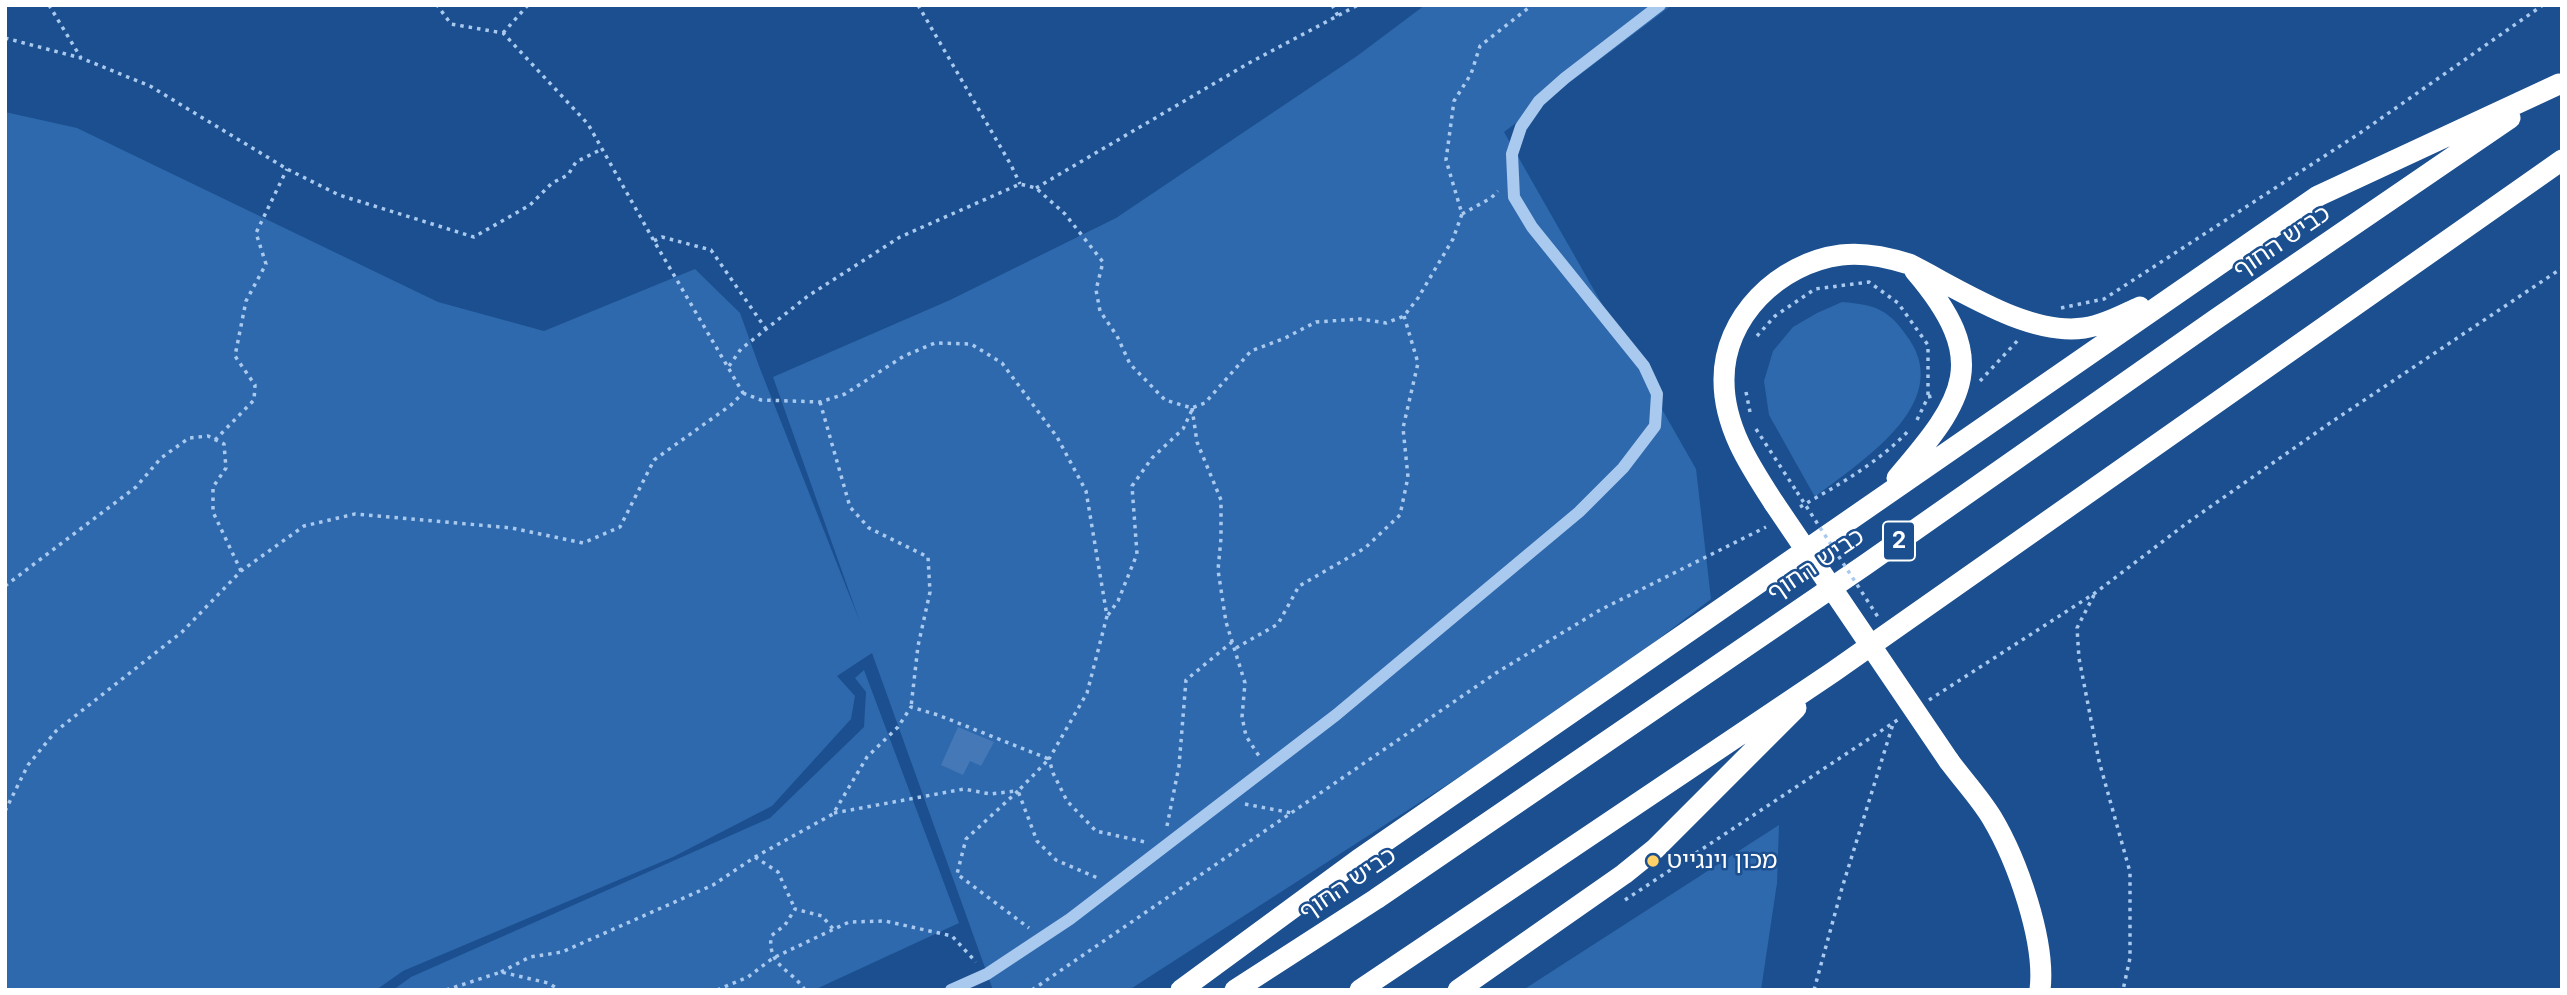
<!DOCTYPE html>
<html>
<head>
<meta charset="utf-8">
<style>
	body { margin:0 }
	#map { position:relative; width:2567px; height:995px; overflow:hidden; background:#1b4f8f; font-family:Inter,sans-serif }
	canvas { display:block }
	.frame { position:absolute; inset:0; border:7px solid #fff; pointer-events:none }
</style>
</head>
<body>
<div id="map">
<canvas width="2567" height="995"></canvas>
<div class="frame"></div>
</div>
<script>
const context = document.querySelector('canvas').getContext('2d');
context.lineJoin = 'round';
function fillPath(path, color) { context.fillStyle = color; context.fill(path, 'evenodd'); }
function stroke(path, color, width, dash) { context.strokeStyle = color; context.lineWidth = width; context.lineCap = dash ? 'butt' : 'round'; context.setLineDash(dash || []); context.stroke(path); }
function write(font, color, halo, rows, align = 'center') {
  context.font = font + ' Inter,"Noto Sans Hebrew",sans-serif'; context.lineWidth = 5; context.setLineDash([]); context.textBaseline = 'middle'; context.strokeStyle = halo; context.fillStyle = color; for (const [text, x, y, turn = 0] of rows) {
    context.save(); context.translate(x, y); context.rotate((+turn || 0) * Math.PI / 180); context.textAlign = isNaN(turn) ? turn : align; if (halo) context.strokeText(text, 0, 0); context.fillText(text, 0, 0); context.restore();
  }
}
fillPath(new Path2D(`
	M 1425,5 L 1672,5 L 1504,132 L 1696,469 L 1711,599 L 1580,699 L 1129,990 L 993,990 L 872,653 L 837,676 L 855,696 L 851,719 L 772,806 L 673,857 L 403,971 L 376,990 L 5,990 L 5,112 L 77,128 L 438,302 L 544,331 L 695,269 L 740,313 L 759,366 L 860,622 L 773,377 L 950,300 L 1116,218 L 1357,56 Z
	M 1842,302 C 1876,305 1889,309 1909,339 C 1954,405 1858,463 1815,497 L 1769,415 L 1764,381 L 1773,351 L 1793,327 L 1817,313 Z
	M 864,670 L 959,923 L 814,990 L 393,990 L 411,977 L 770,818 L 864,727 L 866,692 L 855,678 Z
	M 1779,825 L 1777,883 L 1761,990 L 1523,990 Z`), '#2e69ad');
fillPath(new Path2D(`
	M 958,727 L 994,742 L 981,766 L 970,761 L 963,775 L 941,765 Z`), '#4478b7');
stroke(new Path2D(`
	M 49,5 L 81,58 L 150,86 L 287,169 L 339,195 L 474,237 L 530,205 L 552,183 L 568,175 L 576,162 L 602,149
	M 918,5 L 1011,165 L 1020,184
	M 1332,5 L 1338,16
	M 503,33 L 528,5
	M 5,38 L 81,58
	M 1036,188 L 1249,63 L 1358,5
	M 1462,214 L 1491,198 L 1498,191
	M 654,241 L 662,237 L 711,250 L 766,329
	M 2061,308 L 2104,299 L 2360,133 L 2543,5
	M 1757,336 L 1775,316 L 1815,289 L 1869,282 L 1898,303 L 1928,345 L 1928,396
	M 729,366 L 741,349 L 808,296 L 900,237 L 1020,184 L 1036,188 L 1065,214 L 1103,262 L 1096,290 L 1100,311 L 1117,336 L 1130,364 L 1165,400 L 1192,408 L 1205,403 L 1251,351 L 1285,338 L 1316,322 L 1360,319 L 1386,323 L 1404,316 L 1418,298 L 1453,239 L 1462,214 L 1446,160 L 1454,101 L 1471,74 L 1480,46 L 1532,5
	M 1980,381 L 2020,338
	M 1746,392 L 1750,412
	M 743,393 L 761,400 L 820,402 L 845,394 L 904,356 L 935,343 L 971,344 L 1002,363 L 1057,437 L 1086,491 L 1107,616 L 1087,693 L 1049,759 L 1053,773 L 1067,801 L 1096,831 L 1145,842
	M 820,402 L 850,507 L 869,528 L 928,557 L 930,592 L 918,646 L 911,707
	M 1192,408 L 1197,442 L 1221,500 L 1221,538 L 1218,570 L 1226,622 L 1245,683 L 1242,717 L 1246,736 L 1259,756
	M 1917,420 L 1928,397 L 1933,396
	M 1756,429 L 1797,492
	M 215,440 L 254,400 L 255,385 L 235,356 L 246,301 L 266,264 L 256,233 L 287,169
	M 1800,507 C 1838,485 1880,462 1910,429
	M 5,586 L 136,487 L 161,458 L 189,438 L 208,436 L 224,444 L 226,468 L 213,487 L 213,512 L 241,571
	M 2094,595 L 2077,628 L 2079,658 L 2099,761 L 2130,872 L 2130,958 L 2123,990
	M 1108,615 L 1118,601 L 1137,554 L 1132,486 L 1152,458 L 1183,429 L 1192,410
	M 1236,648 L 1278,624 L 1299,586 L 1365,548 L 1400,515 L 1408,477 L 1403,428 L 1418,363 L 1404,316
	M 1929,700 L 2095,593 L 2187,523 L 2330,423 L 2562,268
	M 1018,791 L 966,839 L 957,874 L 1029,928
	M 1245,804 L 1292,813
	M 5,811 L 28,765 L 56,731 L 182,632 L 241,571 L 304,526 L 355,514 L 512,528 L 583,543 L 620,527 L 654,460 L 731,405 L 743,393 L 654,241 L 588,124 L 503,33 L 451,24 L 437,5
	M 834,813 L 964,789 L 990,794 L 1016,791
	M 1167,826 L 1179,766 L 1186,680 L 1232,642
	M 755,857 L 778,872 L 795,909
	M 1625,900 L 1899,719
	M 501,972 L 530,957 L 562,952 L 713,885 L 755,857 L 833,814 L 867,757 L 898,727 L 911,707 L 938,715 L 1049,759 L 1018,791 L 1037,841 L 1056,860 L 1100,879
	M 446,990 L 501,972 L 548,983 L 560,990
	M 717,990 L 748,977 L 773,958 L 849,922 L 885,921 L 952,936 L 976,962
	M 805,990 C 789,967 768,967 771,936 L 785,925 L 795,909 L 822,916 L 834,930
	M 1032,990 L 1496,673 L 1600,610 L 1766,527
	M 1814,990 L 1842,888 L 1893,724`), '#a9c9ee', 3.5, [3.5, 5]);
stroke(new Path2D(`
	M 951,990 L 987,974 L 1070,919 L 1336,715 L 1579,512 L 1623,468 L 1655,426 L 1657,394 L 1644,366 L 1532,227 L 1514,197 L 1512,154 L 1521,127 L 1539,101 L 1565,78 L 1660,5`), '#a9c9ee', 12);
stroke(new Path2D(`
	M 1897,478 C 1966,398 1991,360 1915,271
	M 1774,503 C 1750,466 1724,427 1724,381 C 1723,317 1779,263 1841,255 C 1864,252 1887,257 1909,264 C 1959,289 2028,336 2084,328 C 2104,325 2122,315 2140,307
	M 1949,761 C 1963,780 1980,798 1992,818 C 2017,860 2046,941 2040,990
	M 1181,990 L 1358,860 L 2318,196 L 2559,84
	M 1235,990 L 1376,899 L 1865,565 L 2216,319 L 2510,118
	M 1360,990 L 1833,672 L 2562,160
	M 1458,990 L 1624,874 L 1655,849 L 1796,708`), '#fff', 21);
stroke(new Path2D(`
	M 1797,492 L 1878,617`), '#a9c9ee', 3.5, [3.5, 5]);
stroke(new Path2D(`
	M 1774,503 L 1949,761`), '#fff', 21);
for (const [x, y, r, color] of [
	[1653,861,7,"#ffd166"]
]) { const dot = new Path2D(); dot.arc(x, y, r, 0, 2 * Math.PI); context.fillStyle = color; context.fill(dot); stroke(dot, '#1b4f8f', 2.5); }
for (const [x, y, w] of [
	[1899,541,32]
]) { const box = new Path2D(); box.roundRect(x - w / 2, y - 19.5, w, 39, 5); context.fillStyle = '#1b4f8f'; context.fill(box); stroke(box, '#fff', 2); }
write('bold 23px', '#fff', null, [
	["2",1899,541]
]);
write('24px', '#fff', '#1b4f8f', [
	["כביש החוף",2282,242,-34],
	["כביש החוף",1816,565,-34],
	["כביש החוף",1348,884,-34]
]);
write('24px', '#fff', '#1b4f8f', [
	["מכון וינגייט",1667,861]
], 'left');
</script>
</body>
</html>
